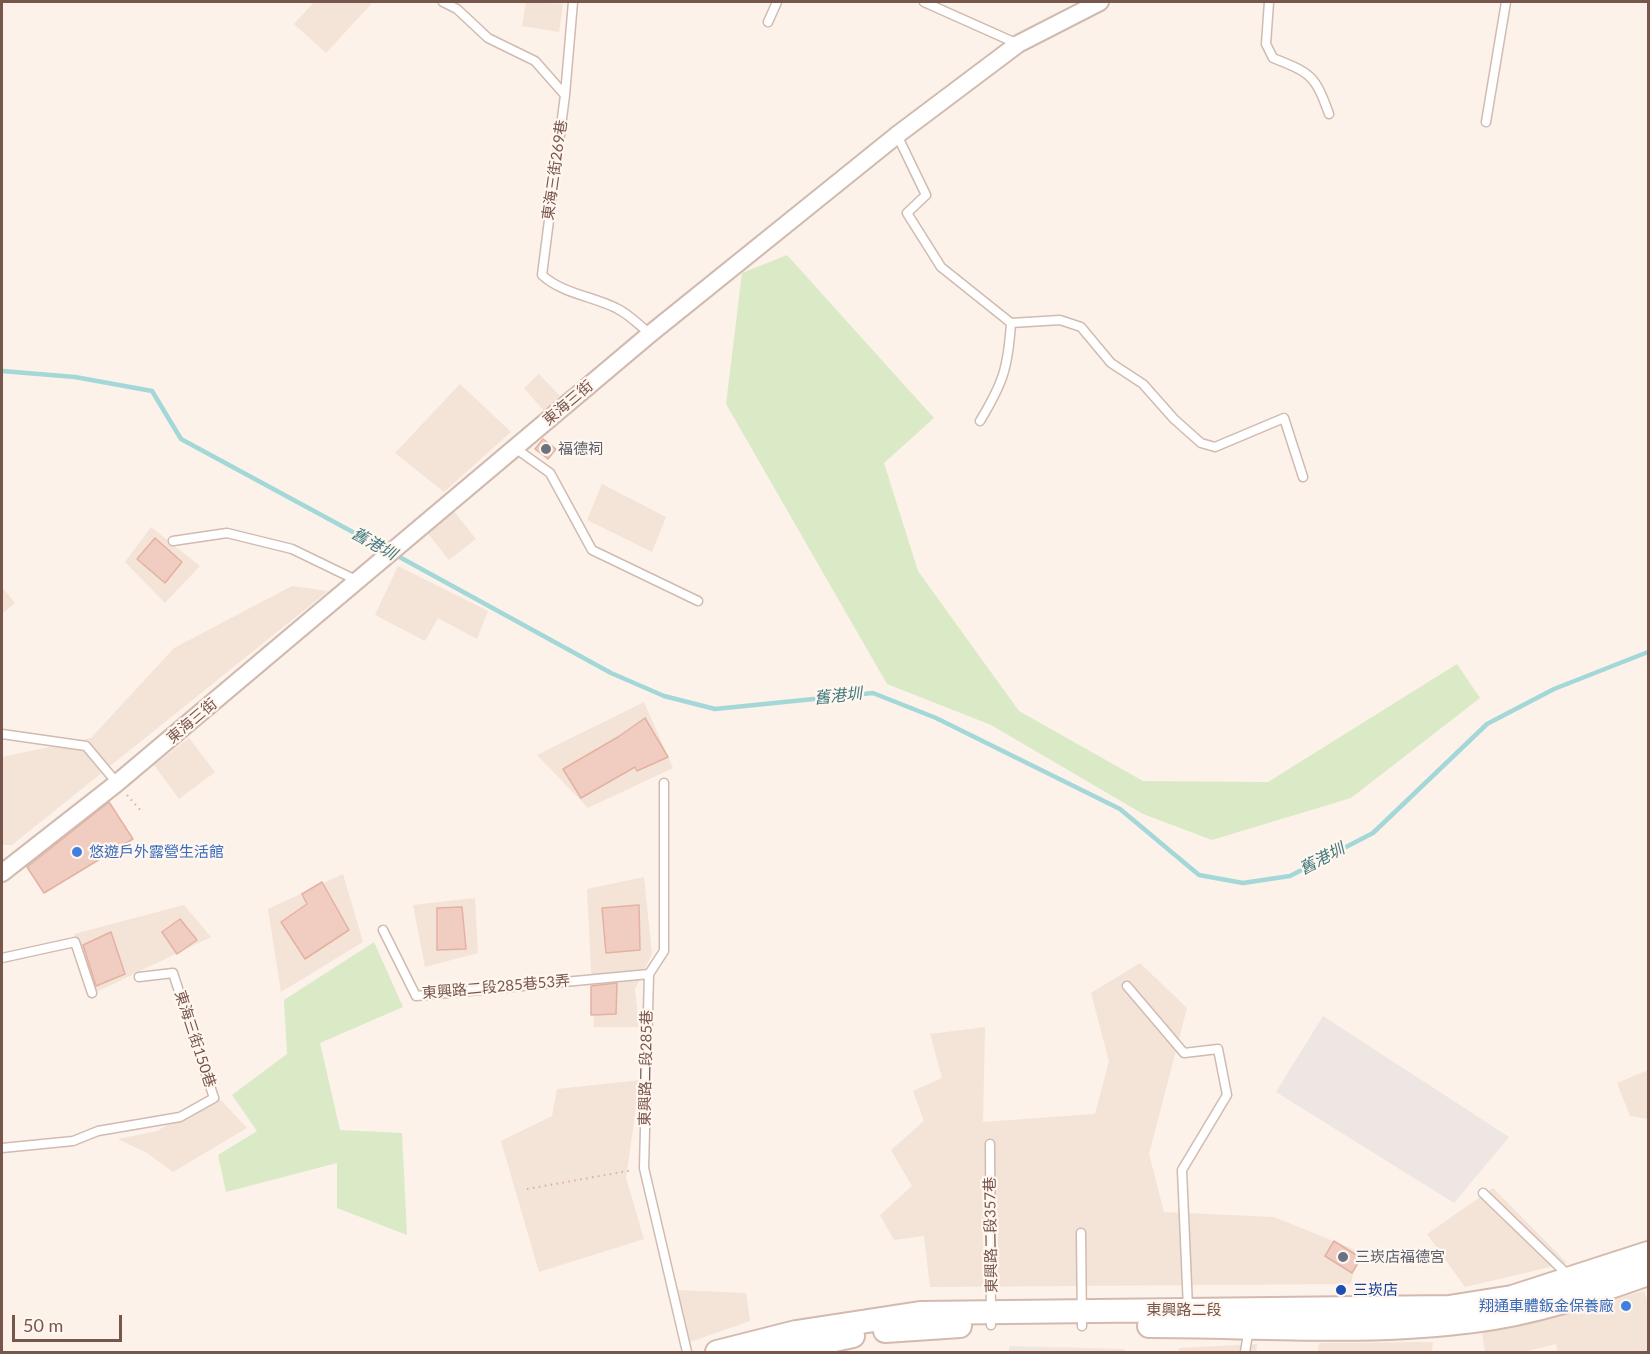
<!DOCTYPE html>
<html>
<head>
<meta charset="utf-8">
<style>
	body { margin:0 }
	#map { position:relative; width:1650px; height:1354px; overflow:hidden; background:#fcf2e9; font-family:Lato,sans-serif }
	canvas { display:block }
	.frame { position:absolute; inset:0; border:3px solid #77564c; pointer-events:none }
	.scale { position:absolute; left:12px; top:1315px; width:110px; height:27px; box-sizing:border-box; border:3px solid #77564c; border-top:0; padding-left:8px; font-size:18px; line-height:21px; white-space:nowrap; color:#77564c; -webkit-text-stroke:4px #fff6ef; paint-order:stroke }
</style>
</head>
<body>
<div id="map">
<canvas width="1650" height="1354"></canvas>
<div class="frame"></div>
<div class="scale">50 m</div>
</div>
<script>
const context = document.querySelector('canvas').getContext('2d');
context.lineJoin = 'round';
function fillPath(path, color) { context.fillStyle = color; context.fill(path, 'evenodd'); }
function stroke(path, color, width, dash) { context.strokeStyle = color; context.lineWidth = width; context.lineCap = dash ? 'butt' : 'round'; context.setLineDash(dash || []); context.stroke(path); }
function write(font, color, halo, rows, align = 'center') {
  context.font = font + ' Lato,"Noto Sans TC",sans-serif'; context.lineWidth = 4.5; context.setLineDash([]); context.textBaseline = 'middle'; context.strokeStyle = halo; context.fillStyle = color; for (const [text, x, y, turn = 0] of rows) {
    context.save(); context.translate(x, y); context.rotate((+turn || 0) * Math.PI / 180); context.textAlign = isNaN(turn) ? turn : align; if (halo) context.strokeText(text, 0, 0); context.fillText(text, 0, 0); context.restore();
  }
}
fillPath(new Path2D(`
	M 314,2 L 373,2 L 326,53 L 294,24 Z
	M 526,2 L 563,4 L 559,32 L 522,26 Z
	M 539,374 L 560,396 L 544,411 L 524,388 Z
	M 460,384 L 511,432 L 444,492 L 395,453 Z
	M 602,484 L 666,517 L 652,552 L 587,520 Z
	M 453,510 L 476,539 L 449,560 L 426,531 Z
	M 151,527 L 200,566 L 165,603 L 125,562 Z
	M 398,566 L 488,611 L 477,639 L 438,618 L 425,641 L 375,615 Z
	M 292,586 L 328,591 L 12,845 L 2,845 L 2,757 L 91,738 L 174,648 Z
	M 2,587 L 15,603 L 2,614 Z
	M 644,702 L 673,768 L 588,808 L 537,755 Z
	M 189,738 L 215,772 L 179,799 L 154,765 Z
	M 343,874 L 363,942 L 281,992 L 268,909 Z
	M 644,877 L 652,954 L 635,989 L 639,1027 L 594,1027 L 587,889 Z
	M 475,898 L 478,953 L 425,967 L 413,905 Z
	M 184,905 L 211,937 L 90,995 L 74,934 Z
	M 1140,963 L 1187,1008 L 1149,1154 L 1164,1212 L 1274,1217 L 1358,1251 L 1351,1284 L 930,1287 L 924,1236 L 894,1240 L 880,1215 L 912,1186 L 891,1150 L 924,1121 L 913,1091 L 942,1078 L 930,1034 L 985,1027 L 983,1122 L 1095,1114 L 1109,1061 L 1091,993 Z
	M 1648,1070 L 1648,1119 L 1630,1116 L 1617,1083 Z
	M 640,1080 L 626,1178 L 644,1239 L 539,1272 L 501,1141 L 552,1116 L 557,1089 Z
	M 217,1096 L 247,1128 L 173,1172 L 147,1153 L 118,1139 L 157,1131 Z
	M 1493,1188 L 1567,1263 L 1465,1287 L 1427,1234 Z
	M 678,1290 L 746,1293 L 750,1321 L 690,1342 Z
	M 1644,1291 L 1648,1302 L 1648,1352 L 1557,1352 L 1556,1344 L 1524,1352 L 1485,1352 L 1482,1333 Z
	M 1433,1342 L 1432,1352 L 1318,1352 L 1319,1343 Z
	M 1257,1344 L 1256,1352 L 1179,1352 L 1179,1348 Z`), '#f4e3d7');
fillPath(new Path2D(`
	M 1323,1016 L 1509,1137 L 1454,1203 L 1276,1092 Z
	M 1009,1346 L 1125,1349 L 1124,1352 L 1009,1352 Z`), '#ede6e2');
fillPath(new Path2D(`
	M 787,255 L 934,418 L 884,463 L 918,571 L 1019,711 L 1143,781 L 1268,782 L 1457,664 L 1480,698 L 1351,798 L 1212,840 L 1143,814 L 991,725 L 887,684 L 726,404 L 742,273 Z
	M 374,942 L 403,1007 L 320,1043 L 340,1130 L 402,1133 L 407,1235 L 337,1208 L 337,1163 L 226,1192 L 218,1155 L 257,1131 L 232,1095 L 287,1054 L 284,1000 Z`), '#daeac7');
stroke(new Path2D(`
	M 2,371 L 75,377 L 152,391 L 181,439 L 386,550
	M 394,554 L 611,673 L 664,696 L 715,709 L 873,693 L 936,718 L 1120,809 L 1199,875 L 1243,883 L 1290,876 L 1373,833 L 1487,724 L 1554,689 L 1648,652`), '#a3d7d8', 4.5);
const building = new Path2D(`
	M 543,439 L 556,449 L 548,459 L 535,449 Z
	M 155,538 L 182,562 L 165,583 L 137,559 Z
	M 645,718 L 668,757 L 637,771 L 635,767 L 581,798 L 563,769 L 618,737 Z
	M 109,802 L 133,839 L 44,893 L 27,867 Z
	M 322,882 L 349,930 L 305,959 L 281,922 L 307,904 L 302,894 Z
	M 639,905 L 640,950 L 606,953 L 602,908 Z
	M 462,907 L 466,949 L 437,950 L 437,908 Z
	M 180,919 L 197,940 L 177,954 L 162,932 Z
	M 111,932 L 125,974 L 96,986 L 83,945 Z
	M 617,983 L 616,1014 L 591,1015 L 591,986 Z
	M 1334,1241 L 1361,1258 L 1352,1273 L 1325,1256 Z`);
fillPath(building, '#f1cdc1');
stroke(building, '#e4b1a1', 1.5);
const lane = new Path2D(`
	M 443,2 L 457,9 L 488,38 L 535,61 L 565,95 L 542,275 C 563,294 592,296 616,308 C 629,314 639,325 650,334
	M 924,2 L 1018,44
	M 1269,2 L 1266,44 L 1273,58 C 1311,73 1315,75 1329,114
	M 768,22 L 777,2
	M 565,95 L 573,2
	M 1486,122 L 1506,2
	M 897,135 L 926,195 L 907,213 L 941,267 L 1011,323 L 1060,320 L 1081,327 L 1111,363 L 1143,384 L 1174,419 L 1201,443 L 1215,447 L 1284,418 L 1303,477
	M 980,421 C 1003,383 1008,368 1011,323
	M 515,448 L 550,473 L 592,550 L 698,601
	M 173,541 L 227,533 L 292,549 L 358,581
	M 2,734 L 86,746 L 117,783
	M 664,783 L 664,951 L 649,974 L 644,1168 L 687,1352
	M 383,930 L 416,996 L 649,974
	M 2,958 L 75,942 L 92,993
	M 1127,986 L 1184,1053 L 1218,1049 L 1227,1095 L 1182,1170 L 1188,1308
	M 990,1144 L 991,1325
	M 2,1148 L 73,1141 L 98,1131 L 180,1117 L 214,1098 L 173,973 L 139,977
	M 1483,1193 L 1569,1276
	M 1081,1233 L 1082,1326
	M 1245,1352 L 1249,1328`);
const street = new Path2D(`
	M 2,873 L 117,783 L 650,334 L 897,135 L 1018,44 L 1100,2`);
const secondary = new Path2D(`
	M 1149,1326 C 1256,1326 1366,1335 1473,1321 C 1532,1314 1592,1294 1648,1274
	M 885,1331 L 960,1326
	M 717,1352 L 796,1332 L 920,1313 L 1449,1307 L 1512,1297 L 1648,1253
	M 778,1352 L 853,1336`);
stroke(lane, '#d1bbb1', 11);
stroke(street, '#d1bbb1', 20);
stroke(secondary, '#d4baae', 26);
stroke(new Path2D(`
	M 127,795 L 142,812
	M 527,1189 L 633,1170`), '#d7b0a3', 2, [1.5, 4.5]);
stroke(lane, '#fff', 8);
stroke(street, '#fff', 16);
stroke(secondary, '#fff', 22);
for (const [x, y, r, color] of [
	[546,449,6,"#6b7280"],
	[77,852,6,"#3f7fe0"],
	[1343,1257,6,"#6b7280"],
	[1341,1290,6,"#1a4fb4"],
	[1626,1306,6,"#3f7fe0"]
]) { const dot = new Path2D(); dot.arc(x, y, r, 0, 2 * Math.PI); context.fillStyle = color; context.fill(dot); stroke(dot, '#fff6ef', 2); }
write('15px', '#77564c', '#fff6ef', [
	["東海三街269巷",555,170,-82],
	["東海三街",568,403,-40],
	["東海三街",192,721,-40],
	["東興路二段285巷53弄",496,987,-5],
	["東海三街150巷",195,1039,72],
	["東興路二段285巷",646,1068,-89],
	["東興路二段357巷",991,1235,-91],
	["東興路二段",1184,1310]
]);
write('15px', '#5b616d', '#fff6ef', [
	["福德祠",558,449],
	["三崁店福德宮",1355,1257]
], 'left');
write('15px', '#366cbe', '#fff6ef', [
	["悠遊戶外露營生活館",89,852],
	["翔通車體鈑金保養廠",1614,1306,"right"]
], 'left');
write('15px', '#164399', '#fff6ef', [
	["三崁店",1353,1290]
], 'left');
write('italic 16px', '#40797b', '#fff6ef', [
	["舊港圳",374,544,29],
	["舊港圳",838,696,-6],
	["舊港圳",1322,859,-28]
]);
</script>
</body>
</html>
